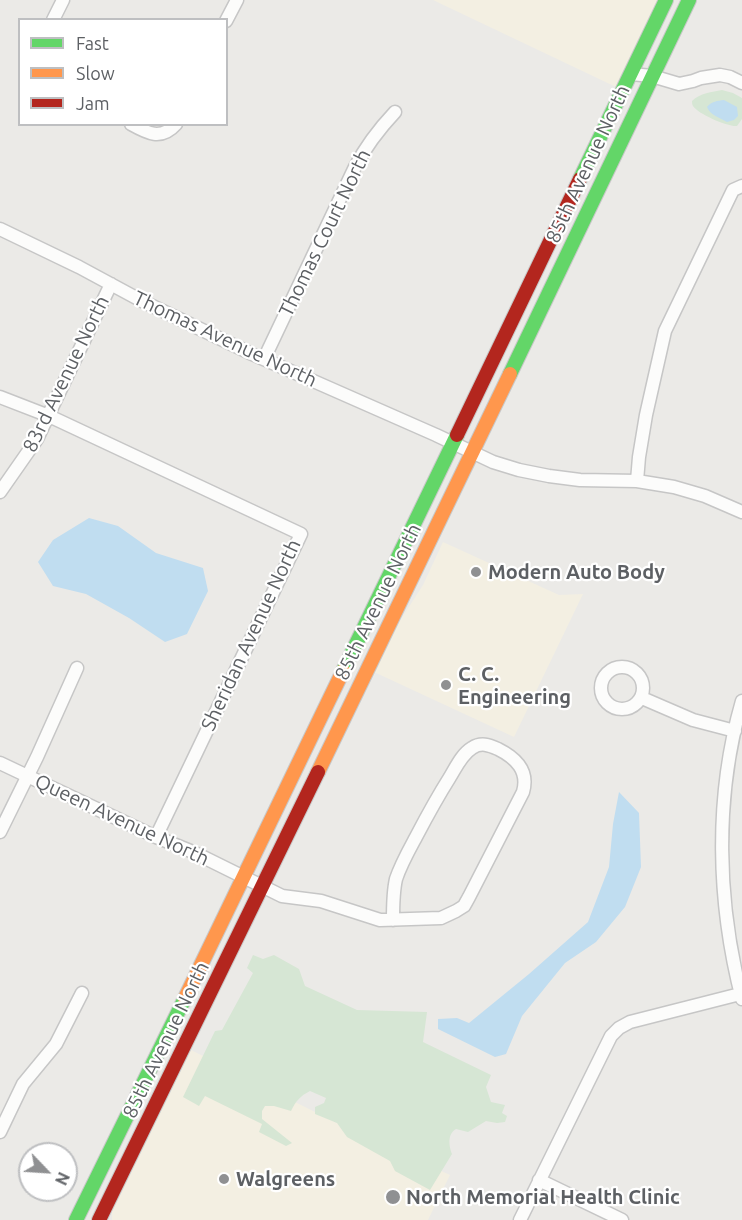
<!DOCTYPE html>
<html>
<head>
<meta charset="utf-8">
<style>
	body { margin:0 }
	#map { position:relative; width:742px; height:1220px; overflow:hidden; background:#ebeae7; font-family:Ubuntu,sans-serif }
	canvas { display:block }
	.legend { position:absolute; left:18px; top:18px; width:210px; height:108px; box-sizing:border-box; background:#fff; border:2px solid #bebfc1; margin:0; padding:8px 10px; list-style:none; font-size:18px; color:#5d6064 }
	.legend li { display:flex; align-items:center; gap:12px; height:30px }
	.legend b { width:30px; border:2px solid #bebfc1 }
	.north { position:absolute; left:18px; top:1142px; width:60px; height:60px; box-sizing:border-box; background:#fff; border:2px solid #bebfc1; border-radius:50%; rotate:115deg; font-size:16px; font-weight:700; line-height:24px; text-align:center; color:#5d6064 }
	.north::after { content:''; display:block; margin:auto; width:21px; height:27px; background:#8f9092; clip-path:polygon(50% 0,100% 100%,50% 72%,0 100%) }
</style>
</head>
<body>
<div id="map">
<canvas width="742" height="1220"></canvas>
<ul class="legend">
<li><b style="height:8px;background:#63d668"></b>Fast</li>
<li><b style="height:8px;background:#ff974d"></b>Slow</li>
<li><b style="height:8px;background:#b3261e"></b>Jam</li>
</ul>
<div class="north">N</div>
</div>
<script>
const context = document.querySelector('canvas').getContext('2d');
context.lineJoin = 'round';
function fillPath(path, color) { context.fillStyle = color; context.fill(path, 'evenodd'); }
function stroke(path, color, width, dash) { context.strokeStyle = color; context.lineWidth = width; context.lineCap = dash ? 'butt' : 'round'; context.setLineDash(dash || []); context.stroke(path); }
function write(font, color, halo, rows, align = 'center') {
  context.font = font + ' Ubuntu,sans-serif'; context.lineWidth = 4.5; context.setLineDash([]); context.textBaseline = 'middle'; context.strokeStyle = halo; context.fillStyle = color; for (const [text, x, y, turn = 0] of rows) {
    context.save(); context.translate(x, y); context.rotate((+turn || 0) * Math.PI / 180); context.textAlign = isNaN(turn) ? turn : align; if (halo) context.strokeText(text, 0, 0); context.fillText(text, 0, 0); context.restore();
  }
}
fillPath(new Path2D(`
	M 433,0 L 658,0 L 616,87 Z
	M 443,542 L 559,595 L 583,594 L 514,737 L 374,672 L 387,641 L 423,585 Z
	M 191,1050 L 337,1123 L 450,1175 L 428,1220 L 112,1220 L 112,1212 Z`), '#f3efe2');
fillPath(new Path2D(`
	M 722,90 L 733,93 L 742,98 L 742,119 L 737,126 C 728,127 698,114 693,106 C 692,104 692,103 692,101 C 700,93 712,92 722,90 Z
	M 253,955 L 263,959 L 274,955 L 299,969 L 305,986 L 357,1010 L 427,1012 L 423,1042 L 491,1075 L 486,1087 L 491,1102 L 505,1105 L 502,1113 L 507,1116 L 505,1122 L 497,1123 L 486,1121 L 468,1132 L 456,1129 C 447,1134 449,1146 452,1154 L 430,1190 L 395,1171 L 390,1161 L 347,1137 L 337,1123 L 315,1114 L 315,1107 L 324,1103 L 326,1098 L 310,1091 C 300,1096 296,1101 291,1111 L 274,1106 L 265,1106 L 262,1111 L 262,1119 L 292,1143 L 286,1146 L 259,1132 L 262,1124 L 205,1096 L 199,1106 L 183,1097 L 215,1031 L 222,1030 L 253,973 L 247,968 Z`), '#d6e6d4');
fillPath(new Path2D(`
	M 724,100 L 737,107 L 738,116 L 734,120 L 727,122 C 720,118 710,115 707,107 C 712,101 717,101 724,100 Z
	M 89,518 L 118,526 L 156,553 L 203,568 L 208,591 L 187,634 L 165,642 L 129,618 L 86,594 L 53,586 L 38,562 L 53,540 Z
	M 619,792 L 639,813 L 641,867 L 625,907 L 596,942 L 565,963 L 522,1016 L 506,1054 L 495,1057 L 438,1029 L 438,1019 L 457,1018 L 469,1023 L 529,974 L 588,922 L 609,867 L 613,824 Z`), '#c0ddf0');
const street = new Path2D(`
	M 53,20 L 63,0
	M 226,21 L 237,0
	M 631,74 L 652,76 L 679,84 L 693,81 L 701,78 L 720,75 L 730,77 L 742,83
	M 131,124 C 147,133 161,141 176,124
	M 0,229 L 79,267 L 142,301 L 252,354 L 436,435 L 493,462 L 519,470 L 549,476 L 580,480 L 637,481 L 674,487 L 705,496 L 742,512
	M 264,359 L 355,167 C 366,146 379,129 395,112
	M 0,397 L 49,416 L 301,534 L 156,837
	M 637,481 L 639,457 L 646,415 L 665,331 L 733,190 L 742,186
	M 0,492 L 37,439 L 111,284
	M601 688a21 21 0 1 1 42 0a21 21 0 1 1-42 0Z
	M 642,698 L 693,720 L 735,731
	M 742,701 C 714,798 717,902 742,999
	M 0,763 L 156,837 L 193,852 L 282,896 L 321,901 L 380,920 L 441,918 L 456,911 L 464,906 L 469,897 L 523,792 C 529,771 516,758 498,749 C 489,745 481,742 472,748 C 462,754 456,767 450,777 C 438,796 427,816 416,837 C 409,850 401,864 396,879 C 393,892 393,906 393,920
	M 0,832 L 37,757 L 77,668
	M 0,1132 L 23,1084 L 56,1044 L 82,993
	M 539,1180 L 622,1220
	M 520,1220 L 611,1036 L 619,1028 L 630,1022 L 740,994`);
const fast = new Path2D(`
	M 580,179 L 666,0
	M 510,374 L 689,0
	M 343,671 L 457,435
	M 76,1220 L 185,998`);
const slow = new Path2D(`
	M 318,772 L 510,374
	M 185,998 L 343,671`);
const jam = new Path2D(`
	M 457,435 L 580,179
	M 99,1220 L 318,772`);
stroke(street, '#c6c6c6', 15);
stroke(fast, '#c8c8c8', 16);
stroke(slow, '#c8c8c8', 16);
stroke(jam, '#c8c8c8', 16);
stroke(street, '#fcfcfb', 12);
stroke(fast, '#63d668', 14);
stroke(slow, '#ff974d', 14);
stroke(jam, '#b3261e', 14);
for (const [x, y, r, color] of [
	[476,572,6,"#8f9092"],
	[446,685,6,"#8f9092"],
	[224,1179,6,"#8f9092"],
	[393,1197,8,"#8f9092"]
]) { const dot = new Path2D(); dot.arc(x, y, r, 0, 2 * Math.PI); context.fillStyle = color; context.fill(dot); stroke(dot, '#fff', 2); }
write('20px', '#5d6064', '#fff', [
	["85th Avenue North",588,164,-65],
	["Thomas Court North",325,233,-64],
	["Thomas Avenue North",225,339,25],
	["83rd Avenue North",66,374,-64],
	["85th Avenue North",378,602,-64],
	["Sheridan Avenue North",251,635,-65],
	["Queen Avenue North",122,820,25],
	["85th Avenue North",166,1040,-64]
]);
write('bold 20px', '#5d6064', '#fff', [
	["Modern Auto Body",488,572],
	["C. C.",458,674],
	["Engineering",458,697],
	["Walgreens",236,1179],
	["North Memorial Health Clinic",406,1197]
], 'left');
</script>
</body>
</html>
